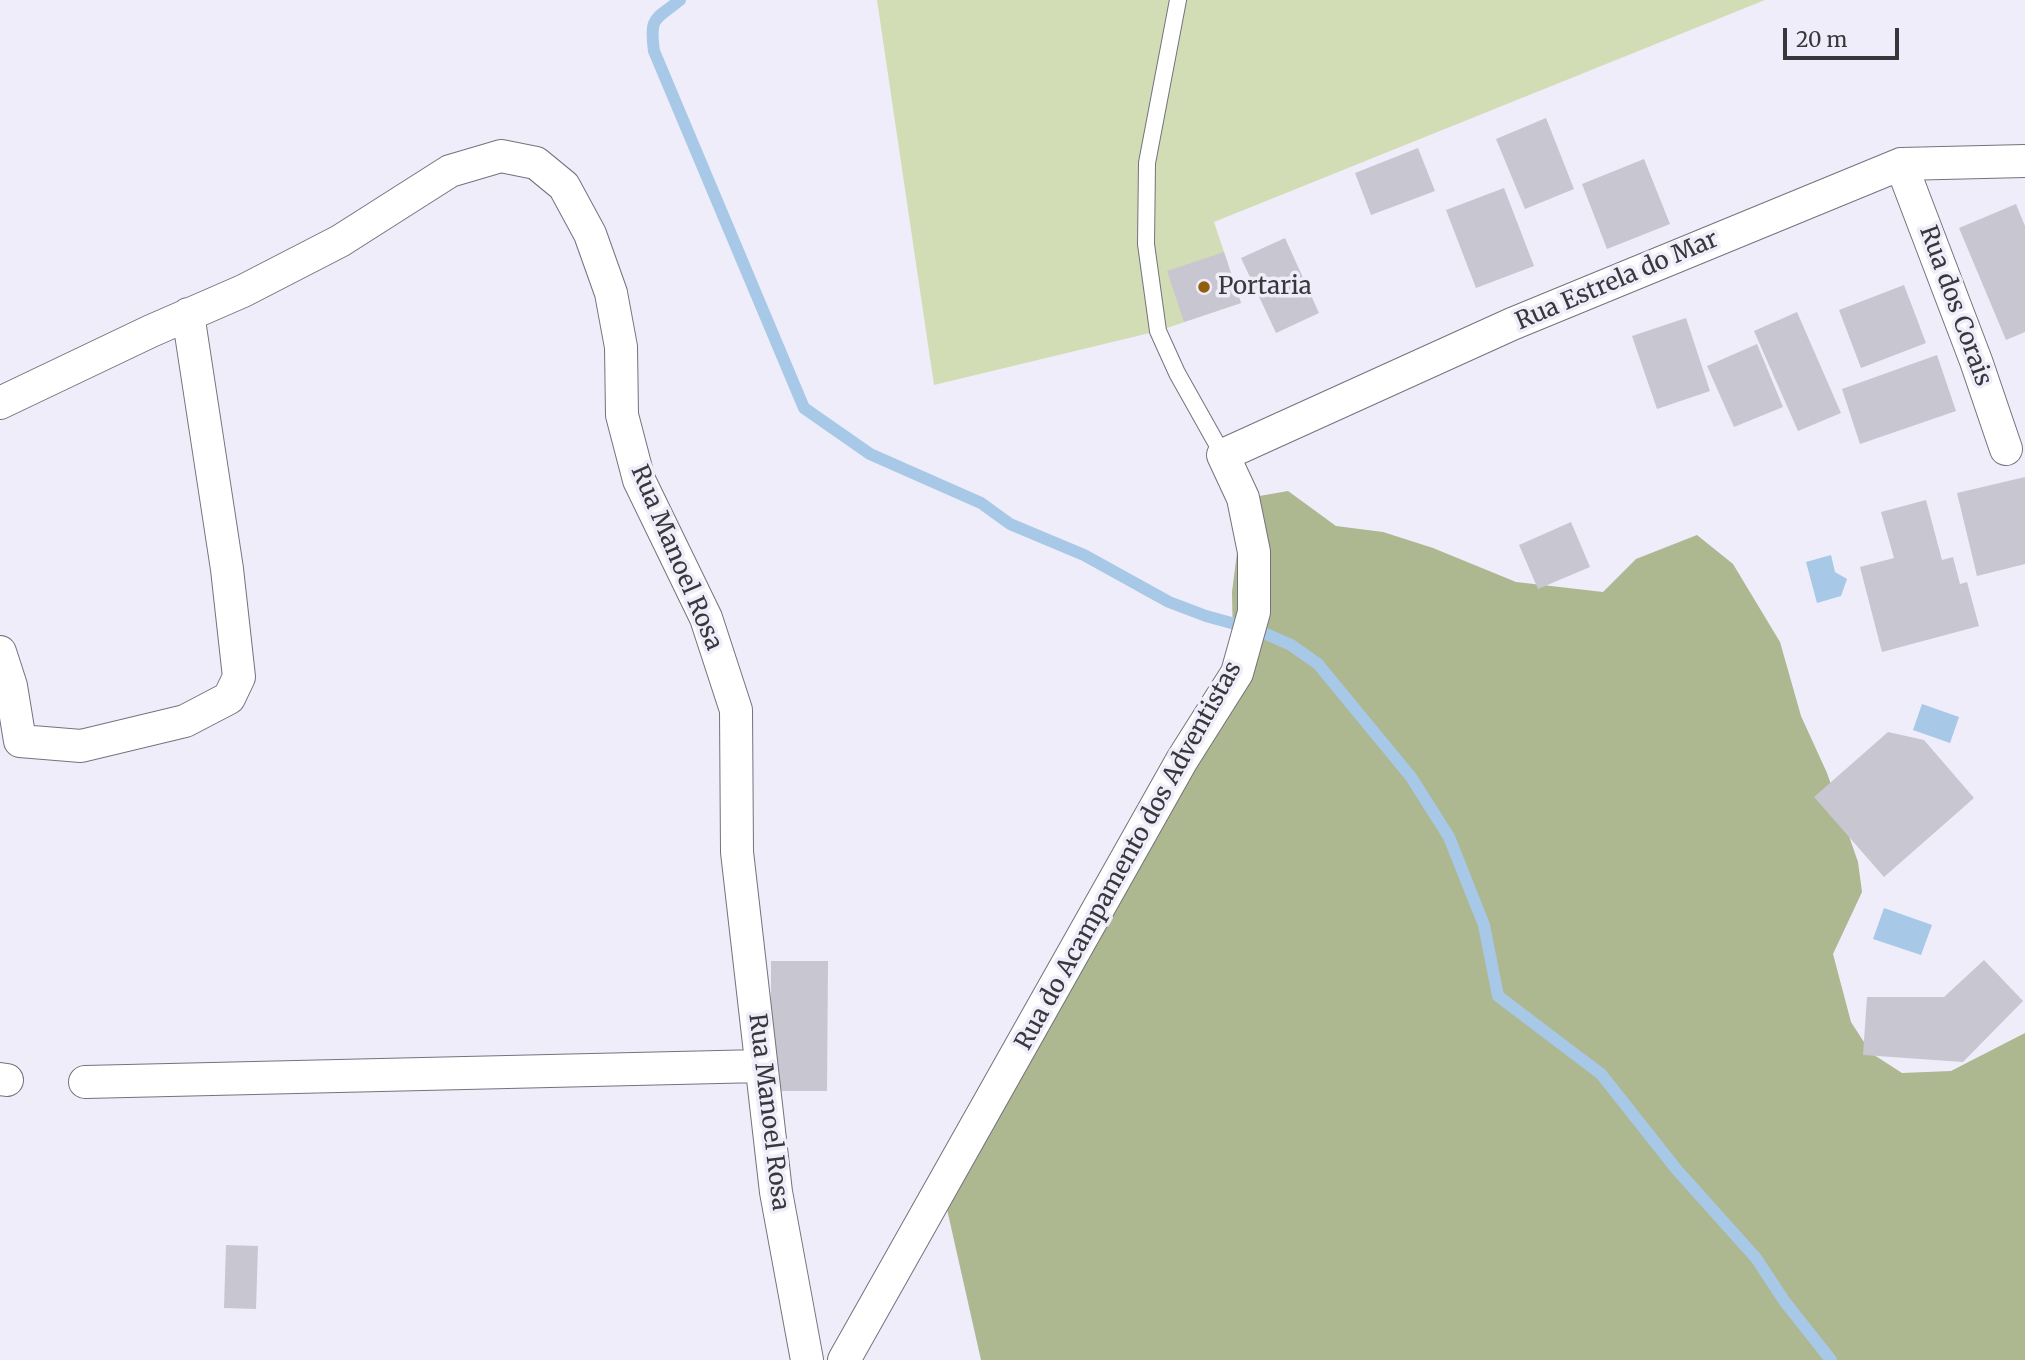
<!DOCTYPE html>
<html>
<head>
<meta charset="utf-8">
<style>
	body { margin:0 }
	#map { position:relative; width:2025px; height:1360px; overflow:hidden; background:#eeedf9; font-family:Merriweather,serif }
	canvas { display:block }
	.scale { position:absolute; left:1783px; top:28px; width:116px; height:32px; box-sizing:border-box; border:4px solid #37373c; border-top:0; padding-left:9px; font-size:21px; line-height:24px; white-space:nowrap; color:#37373c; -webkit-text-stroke:5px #eeedf9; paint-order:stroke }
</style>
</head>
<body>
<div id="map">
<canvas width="2025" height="1360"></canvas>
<div class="scale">20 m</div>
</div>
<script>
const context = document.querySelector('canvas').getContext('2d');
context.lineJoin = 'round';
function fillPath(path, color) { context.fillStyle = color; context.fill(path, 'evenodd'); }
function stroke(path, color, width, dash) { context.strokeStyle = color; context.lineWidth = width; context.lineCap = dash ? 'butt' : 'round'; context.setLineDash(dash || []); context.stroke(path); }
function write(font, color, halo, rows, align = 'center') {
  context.font = font + ' Merriweather,serif'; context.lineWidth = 7; context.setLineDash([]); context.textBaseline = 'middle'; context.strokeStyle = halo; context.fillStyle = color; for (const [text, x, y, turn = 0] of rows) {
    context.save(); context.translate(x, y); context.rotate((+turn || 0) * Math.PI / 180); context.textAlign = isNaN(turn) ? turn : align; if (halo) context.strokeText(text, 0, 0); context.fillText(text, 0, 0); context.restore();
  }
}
fillPath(new Path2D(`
	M 877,0 L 1765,0 L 1214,222 L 1241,303 L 1158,331 L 934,385 Z`), '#d3ddb5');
fillPath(new Path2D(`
	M 1288,491 L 1336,526 L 1383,532 L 1433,548 L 1516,582 L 1603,592 L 1636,559 L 1697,535 L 1733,564 L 1780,642 L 1801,716 L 1827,773 L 1858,862 L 1862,892 L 1833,954 L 1851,1022 L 1871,1053 L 1902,1073 L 1951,1071 L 2025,1033 L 2025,1360 L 981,1360 L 942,1187 L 1136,874 L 1200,742 L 1234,692 L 1232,592 L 1240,529 L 1248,498 Z`), '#adb790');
fillPath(new Path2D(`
	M 1831,555 L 1835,572 L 1847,579 L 1841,596 L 1817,603 L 1806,562 Z
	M 1922,704 L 1959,717 L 1950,743 L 1913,730 Z
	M 1884,908 L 1932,925 L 1921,955 L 1873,939 Z`), '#a7c8e6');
stroke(new Path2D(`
	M 680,0 C 656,20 649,15 654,51 L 804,408 L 870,454 L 981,503 L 1010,524 L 1084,555 L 1169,602 L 1206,616 L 1257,630 L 1291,645 L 1318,664 L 1411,777 L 1449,837 L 1484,925 L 1498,996 L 1601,1074 L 1677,1170 L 1756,1258 L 1785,1302 L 1831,1360`), '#a7c8e6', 12);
fillPath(new Path2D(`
	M 1546,118 L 1574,189 L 1525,209 L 1496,139 Z
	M 1418,148 L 1435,191 L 1371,215 L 1355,173 Z
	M 1644,159 L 1670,224 L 1607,249 L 1582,184 Z
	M 1504,188 L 1534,266 L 1476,288 L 1446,210 Z
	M 2016,204 L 2025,226 L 2025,332 L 2006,340 L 1959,228 Z
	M 1285,238 L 1319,313 L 1276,333 L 1241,258 Z
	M 1224,252 L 1241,303 L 1184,322 L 1167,271 Z
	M 1904,285 L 1926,343 L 1861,368 L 1839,310 Z
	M 1797,312 L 1841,413 L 1798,431 L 1754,331 Z
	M 1686,318 L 1710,391 L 1657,409 L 1632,336 Z
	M 1757,344 L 1783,407 L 1734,427 L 1707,366 Z
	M 1937,355 L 1956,411 L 1860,444 L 1842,389 Z
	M 2025,477 L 2025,564 L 1977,576 L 1957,493 Z
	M 1926,500 L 1942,560 L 1953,557 L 1960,584 L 1967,582 L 1979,626 L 1882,652 L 1860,567 L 1894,558 L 1881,512 Z
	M 1571,522 L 1590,567 L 1538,589 L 1519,545 Z
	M 1888,732 L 1924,740 L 1974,798 L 1884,877 L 1814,797 Z
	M 1984,960 L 2023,1001 L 1963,1062 L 1863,1055 L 1867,997 L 1944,997 Z
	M 771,961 L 828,961 L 827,1091 L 771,1091 Z
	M 226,1245 L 258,1246 L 256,1309 L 224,1308 Z`), '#c8c6d1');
const lane = new Path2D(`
	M 1178,0 L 1147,163 L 1146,244 L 1158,331 L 1177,373 L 1223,455`);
const street = new Path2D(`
	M 1901,164 L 1976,361 L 2006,449
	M 0,403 L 151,331 L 243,291 L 340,241 L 450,171 L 501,156 L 536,163 L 564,186 L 590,234 L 611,293 L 621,347 L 622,415 L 639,480 L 706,618 L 736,710 L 737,852 L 776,1192 L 807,1360
	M 0,652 L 11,686 L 20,741 L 81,746 L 185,721 L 229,698 L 239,677 L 227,569 L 188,314
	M 0,1079 L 7,1080
	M 85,1082 L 761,1066
	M 844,1360 L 1182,760 L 1237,673 L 1254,612 L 1254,552 L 1243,498 L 1223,455 L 1512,324 L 1901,164 L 2025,161`);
stroke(lane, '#73737d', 18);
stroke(street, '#73737d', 34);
stroke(lane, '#fff', 16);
stroke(street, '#fff', 32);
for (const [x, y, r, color] of [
	[1204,287,7,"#915e0e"]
]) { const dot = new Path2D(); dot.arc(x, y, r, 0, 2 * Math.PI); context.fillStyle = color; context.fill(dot); stroke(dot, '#eeedf9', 2.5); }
write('24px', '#37373c', '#eeedf9', [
	["Rua Estrela do Mar",1617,281,-23],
	["Rua dos Corais",1955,306,70],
	["Rua Manoel Rosa",676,558,67],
	["Rua do Acampamento dos Adventistas",1129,856,-61],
	["Rua Manoel Rosa",768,1112,83]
]);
write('24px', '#37373c', '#eeedf9', [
	["Portaria",1218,287]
], 'left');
</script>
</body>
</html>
